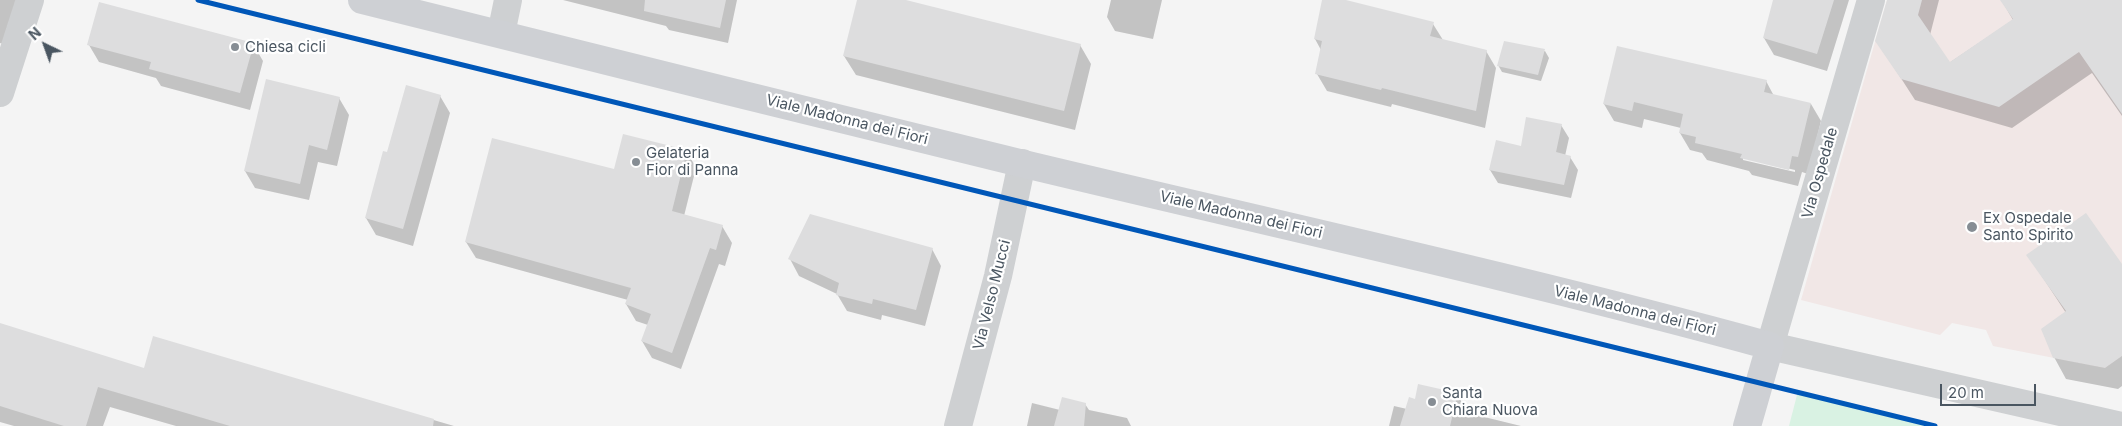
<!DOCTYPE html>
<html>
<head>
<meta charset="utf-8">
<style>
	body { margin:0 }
	#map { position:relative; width:2122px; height:426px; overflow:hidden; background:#f4f4f4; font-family:Inter,sans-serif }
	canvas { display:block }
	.north { position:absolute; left:20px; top:20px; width:50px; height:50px; -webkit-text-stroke:4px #fff; paint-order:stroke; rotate:318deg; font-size:14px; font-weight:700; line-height:20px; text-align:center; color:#4a5661 }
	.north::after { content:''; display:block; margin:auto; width:18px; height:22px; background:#4a5661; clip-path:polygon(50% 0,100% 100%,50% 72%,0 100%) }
	.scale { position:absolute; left:1940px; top:384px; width:96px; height:22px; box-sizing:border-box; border:2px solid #4a5661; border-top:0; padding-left:6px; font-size:15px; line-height:18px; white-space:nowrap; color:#4a5661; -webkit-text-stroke:4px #fff; paint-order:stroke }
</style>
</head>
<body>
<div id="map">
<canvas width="2122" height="426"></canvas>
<div class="north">N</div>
<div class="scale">20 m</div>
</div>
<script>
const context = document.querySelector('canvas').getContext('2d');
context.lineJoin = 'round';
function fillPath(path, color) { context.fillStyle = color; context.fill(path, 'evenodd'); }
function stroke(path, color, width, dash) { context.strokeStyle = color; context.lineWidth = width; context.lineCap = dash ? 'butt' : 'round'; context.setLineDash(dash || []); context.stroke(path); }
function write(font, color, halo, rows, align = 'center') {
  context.font = font + ' Inter,sans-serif'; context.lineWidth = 4.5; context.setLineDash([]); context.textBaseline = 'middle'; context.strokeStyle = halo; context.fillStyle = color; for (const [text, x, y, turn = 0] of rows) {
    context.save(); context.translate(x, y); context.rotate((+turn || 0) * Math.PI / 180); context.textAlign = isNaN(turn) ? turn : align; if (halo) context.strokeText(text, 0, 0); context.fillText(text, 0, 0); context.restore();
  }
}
fillPath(new Path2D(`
	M 1887,0 L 2122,0 L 2122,356 L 2105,368 L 1993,346 L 1986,330 L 1952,323 L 1940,335 L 1801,300 Z`), '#f1e7e6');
fillPath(new Path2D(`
	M 1798,391 L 1934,426 L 1789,426 Z`), '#d9f2e3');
fillPath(new Path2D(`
	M 0,0 L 20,0 L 7,45 L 0,43 Z
	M 563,0 L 737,0 L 728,43 L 669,30 L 666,26 Z
	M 858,0 L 900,0 L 1080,45 L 1091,64 L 1075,130 L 856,75 L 844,56 Z
	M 1111,0 L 1162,0 L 1153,39 L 1115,31 L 1107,17 Z
	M 1324,0 L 1340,0 L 1433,24 L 1443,40 L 1486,51 L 1496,68 L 1485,128 L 1392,104 L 1391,107 L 1327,91 L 1317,74 L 1321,50 L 1315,39 Z
	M 1775,0 L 1849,0 L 1827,71 L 1774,55 L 1764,38 Z
	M 1889,0 L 1939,0 L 1930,35 L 1949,63 L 2013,20 L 2002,1 L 2004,0 L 2122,0 L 2122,116 L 2092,73 L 2012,128 L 1915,100 L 1877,41 Z
	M 253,44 L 263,61 L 250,110 L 161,86 L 156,78 L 99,62 L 89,45 Z
	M 1545,51 L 1549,58 L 1541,81 L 1502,72 L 1498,65 Z
	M 1766,81 L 1774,96 L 1811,104 L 1821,121 L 1808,174 L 1802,172 L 1798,186 L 1752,175 L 1749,171 L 1707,160 L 1702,153 L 1690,150 L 1680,133 L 1681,128 L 1644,119 L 1642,128 L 1614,121 L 1604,104 ZM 1743,158 L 1795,170 L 1795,172 L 1743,160 Z
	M 440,96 L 450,113 L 413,246 L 376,235 L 366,218 L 388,153 Z
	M 339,98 L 349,115 L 337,166 L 318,162 L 309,200 L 255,188 L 245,171 Z
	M 1561,125 L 1569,138 L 1565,156 L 1570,157 L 1578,170 L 1571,198 L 1498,183 L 1490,170 Z
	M 687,151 L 696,168 L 684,216 L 722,226 L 732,243 L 725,266 L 719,264 L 681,369 L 652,358 L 642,341 L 648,325 L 636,321 L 626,304 L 628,300 L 476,258 L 466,242 L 615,170 Z
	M 932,249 L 941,266 L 925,326 L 882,315 L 881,320 L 847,311 L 837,294 L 799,276 L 790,259 Z
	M 2028,255 L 2122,266 L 2122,386 L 2118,389 L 2066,379 L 2054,357 L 2066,313 Z
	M 0,324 L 145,370 L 154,338 L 454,426 L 176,426 L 110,407 L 103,426 L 14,426 L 0,422 Z
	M 1457,394 L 1468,413 L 1521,426 L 1389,426 L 1394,406 L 1407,409 L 1416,400 Z
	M 1032,403 L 1060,410 L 1085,404 L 1089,410 L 1127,418 L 1131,426 L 1027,426 Z`), '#0003');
fillPath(new Path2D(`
	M 645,0 L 726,0 L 720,28 L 644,11 Z
	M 857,0 L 906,0 L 1081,44 L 1064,111 L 843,56 Z
	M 1322,0 L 1346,0 L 1434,22 L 1430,36 L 1487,50 L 1476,111 L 1382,88 L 1381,90 L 1315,74 L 1322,41 L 1314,39 Z
	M 1773,0 L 1834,0 L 1817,54 L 1763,38 Z
	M 1887,0 L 1922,0 L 1918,15 L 1950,62 L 2013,19 L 2000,0 L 2122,0 L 2122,114 L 2079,52 L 1999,107 L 1901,79 L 1875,41 Z
	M 99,2 L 254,43 L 240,93 L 149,69 L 151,62 L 87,45 Z
	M 1504,41 L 1545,49 L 1538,75 L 1497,66 Z
	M 1617,46 L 1767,80 L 1764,92 L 1811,103 L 1798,157 L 1792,156 L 1789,170 L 1740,158 L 1742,154 L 1695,143 L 1696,137 L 1679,133 L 1683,114 L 1634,102 L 1632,111 L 1603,104 Z
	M 266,79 L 340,97 L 327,150 L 309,145 L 300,184 L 244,171 Z
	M 406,85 L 441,95 L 403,229 L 365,218 L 383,151 L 387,152 Z
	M 1526,117 L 1562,124 L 1556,152 L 1571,156 L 1564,185 L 1489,170 L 1496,140 L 1521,146 Z
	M 623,134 L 687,150 L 672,211 L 723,225 L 716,250 L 710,248 L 672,353 L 641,341 L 651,314 L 625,304 L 631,288 L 465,242 L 492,138 L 614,169 Z
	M 2086,213 L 2122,264 L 2122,356 L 2105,368 L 2053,358 L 2041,329 L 2066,311 L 2026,255 Z
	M 810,214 L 933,248 L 916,310 L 873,299 L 872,304 L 836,295 L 839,283 L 788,259 Z
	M 0,323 L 144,368 L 153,336 L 434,419 L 433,426 L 230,426 L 98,387 L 86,426 L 64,426 L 0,406 Z
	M 1418,384 L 1458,393 L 1450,426 L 1400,426 L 1409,397 L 1415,399 Z
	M 1062,397 L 1086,403 L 1084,426 L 1054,426 Z`), '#ddddde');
stroke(new Path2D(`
	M 501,34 L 508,0
	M 0,93 L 30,0
	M 1770,346 L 2122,426
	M 958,426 L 998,276 L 1022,163`), '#ced0d2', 28);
stroke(new Path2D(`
	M 1770,346 L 1871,0`), '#ced0d2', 28);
stroke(new Path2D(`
	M 362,0 C 582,54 800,110 1020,163 C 1270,223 1522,278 1770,346 L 1747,426`), '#ced0d4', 28);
stroke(new Path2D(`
	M 198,0 L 1935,426`), '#0057b8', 5);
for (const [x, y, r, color] of [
	[235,47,5,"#868d94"],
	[636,162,5,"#868d94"],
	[1972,227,6,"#868d94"],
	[1432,402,5,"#868d94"]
]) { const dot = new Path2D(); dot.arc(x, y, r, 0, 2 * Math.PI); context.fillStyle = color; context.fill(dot); stroke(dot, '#fff', 2); }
write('15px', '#4a5661', '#fff', [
	["Chiesa cicli",245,47],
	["Gelateria",646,153],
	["Fior di Panna",646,170],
	["Ex Ospedale",1983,218],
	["Santo Spirito",1983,235],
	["Santa",1442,393],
	["Chiara Nuova",1442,410]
], 'left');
write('15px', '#4a5661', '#fff', [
	["Viale Madonna dei Fiori",847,120,14],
	["Via Ospedale",1820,173,-74],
	["Viale Madonna dei Fiori",1241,215,13],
	["Via Velso Mucci",992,295,-76],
	["Viale Madonna dei Fiori",1635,311,14]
]);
</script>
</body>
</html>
